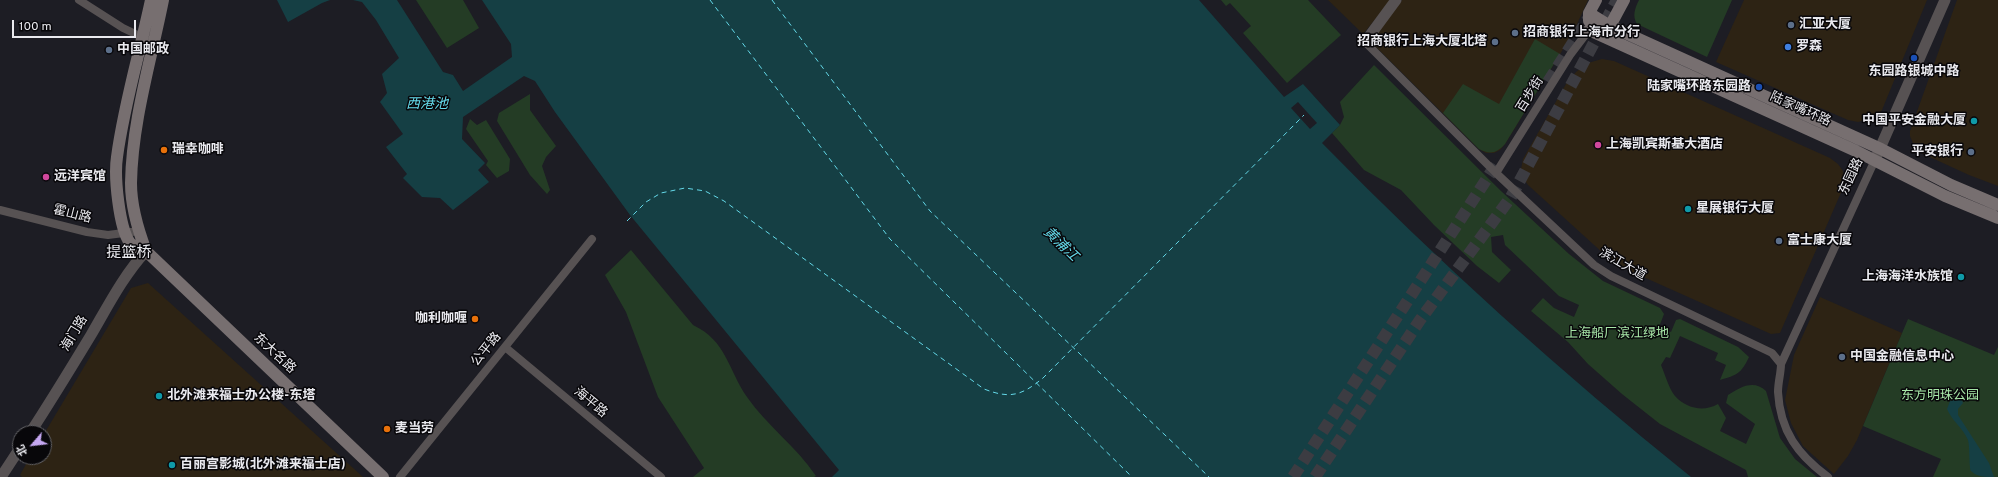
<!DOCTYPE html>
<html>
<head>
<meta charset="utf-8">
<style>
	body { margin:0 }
	#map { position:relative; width:1998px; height:477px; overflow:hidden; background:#1d1d24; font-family:Overpass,"Noto Sans SC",sans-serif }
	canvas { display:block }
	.north { position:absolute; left:12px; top:425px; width:40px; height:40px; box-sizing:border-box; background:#08070a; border:1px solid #626266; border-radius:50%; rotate:242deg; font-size:11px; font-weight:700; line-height:16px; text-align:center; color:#eaeaef }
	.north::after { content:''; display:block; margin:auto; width:14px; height:18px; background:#c5a7f1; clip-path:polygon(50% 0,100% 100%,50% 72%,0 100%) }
	.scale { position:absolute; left:12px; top:20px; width:124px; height:18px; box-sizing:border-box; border:2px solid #eaeaef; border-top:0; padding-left:5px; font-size:12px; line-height:14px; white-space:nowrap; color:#eaeaef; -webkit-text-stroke:3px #08070a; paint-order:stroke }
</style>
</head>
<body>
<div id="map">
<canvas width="1998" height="477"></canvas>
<div class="north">北</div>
<div class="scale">100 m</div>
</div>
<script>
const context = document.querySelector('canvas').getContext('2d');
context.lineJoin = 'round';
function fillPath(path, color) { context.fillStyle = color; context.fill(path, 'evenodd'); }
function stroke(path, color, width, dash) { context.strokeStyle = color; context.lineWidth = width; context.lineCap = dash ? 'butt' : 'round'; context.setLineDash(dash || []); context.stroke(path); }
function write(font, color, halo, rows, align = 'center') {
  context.font = font + ' Overpass,"Noto Sans SC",sans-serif'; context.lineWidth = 3; context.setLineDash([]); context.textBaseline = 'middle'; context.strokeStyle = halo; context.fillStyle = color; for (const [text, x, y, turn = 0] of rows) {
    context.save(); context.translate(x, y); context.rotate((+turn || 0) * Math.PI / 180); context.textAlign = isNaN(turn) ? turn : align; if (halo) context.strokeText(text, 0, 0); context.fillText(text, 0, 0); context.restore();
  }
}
fillPath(new Path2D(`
	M 1328,0 L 1391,0 L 1363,34 Z
	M 1402,0 L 1588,0 L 1573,33 L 1505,144 L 1500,150 L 1494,153 L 1486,153 L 1479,149 L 1370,41 Z
	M 1744,0 L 1927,0 L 1882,110 L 1876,117 L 1858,122 L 1848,120 L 1716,62 Z
	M 1957,0 L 1998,0 L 1998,186 L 1969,175 L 1919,152 L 1915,148 L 1910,136 L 1910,131 Z
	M 1602,59 L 1614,61 L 1830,158 L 1838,164 L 1843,171 L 1845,180 L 1843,188 L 1780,333 L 1771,334 L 1630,271 L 1604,254 L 1528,185 L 1524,179 L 1521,169 L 1523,159 L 1566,84 L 1576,72 L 1588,63 Z
	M 148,283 L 363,477 L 22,477 L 20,475 L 30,457 L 44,457 L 44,434 L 131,288 Z
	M 1820,297 L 1902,333 L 1857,440 L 1848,456 L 1834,474 L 1803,446 L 1791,423 L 1785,400 L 1794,355 Z`), '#2d2314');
fillPath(new Path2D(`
	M 416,0 L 463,0 L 479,28 L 447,48 Z
	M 1221,0 L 1308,0 L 1341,35 L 1287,83 L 1243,33 L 1251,26 L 1230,3 L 1226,6 Z
	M 1639,0 L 1732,0 L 1707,57 L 1637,24 C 1632,16 1635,8 1639,0 Z
	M 1535,39 L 1560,54 L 1505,144 C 1497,153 1490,155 1479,149 L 1443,113 L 1463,84 L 1499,104 Z
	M 1374,65 L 1501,191 L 1569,254 L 1603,281 L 1660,308 L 1664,314 L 1659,327 L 1671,332 L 1676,320 L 1680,319 L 1738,347 L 1749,357 C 1741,374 1737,375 1720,380 L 1726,365 L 1715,360 L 1718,353 L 1680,336 L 1670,358 L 1666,357 L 1661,365 C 1665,374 1669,389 1675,396 C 1687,409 1704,412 1718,404 L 1726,418 L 1720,431 L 1746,444 L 1755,424 L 1726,403 L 1728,395 C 1740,387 1754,379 1766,391 L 1780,438 L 1795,459 L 1817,477 L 1748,477 L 1746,470 L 1660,424 L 1622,394 L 1588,364 L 1568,342 L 1531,311 L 1543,298 L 1554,308 L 1574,317 L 1579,305 L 1559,296 L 1505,245 L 1503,235 L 1491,237 L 1492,252 L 1511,270 L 1499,283 L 1477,266 L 1434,225 L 1401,190 L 1364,170 L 1332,133 L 1340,125 L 1344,117 L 1340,102 Z
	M 530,94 L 530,110 L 556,146 L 546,157 L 542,166 L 550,190 L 547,194 L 530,175 L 497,121 L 499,113 Z
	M 470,119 L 477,125 L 486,120 L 510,159 L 509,171 L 497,178 L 486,165 L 488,161 L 466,129 Z
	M 631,250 L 693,325 C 727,341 728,370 747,397 C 767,426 796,446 816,476 L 814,477 L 693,477 L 704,468 L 658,397 L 626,312 L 605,275 Z
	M 1908,319 L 1994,355 L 1998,347 L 1998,477 L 1933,477 L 1941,459 L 1863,426 Z`), '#243c25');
fillPath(new Path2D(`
	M 277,0 L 330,0 L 322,3 L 288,22 Z
	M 353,0 L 397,0 L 443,72 L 453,75 L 463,91 L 512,57 L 511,44 L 482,0 L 1199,0 L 1284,97 L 1303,84 L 1340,125 L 1322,143 C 1438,262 1562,373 1691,477 L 832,477 L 839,470 L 630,215 L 555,112 L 535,81 L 524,76 L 463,117 L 462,139 L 485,163 L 478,170 L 489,182 L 453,210 L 440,198 L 422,197 L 403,178 L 407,174 L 386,147 L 403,134 L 380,102 L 387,93 L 382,74 L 399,58 L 376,20 L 362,2 Z
	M 1961,398 L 1963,403 L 1958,409 L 1958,415 L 1989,463 L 1994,477 C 1985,477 1977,477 1971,471 C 1969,469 1970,447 1968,440 C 1963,428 1952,421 1947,409 L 1950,401 Z`), '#153f44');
fillPath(new Path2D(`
	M 1298,102 L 1317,123 L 1310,129 L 1291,108 Z`), '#1d1d24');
stroke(new Path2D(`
	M 710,0 L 890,239 L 1132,477
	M 772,0 L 930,211 L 1209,477
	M 627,221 L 646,202 L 661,193 L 685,188 L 705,191 L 724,201 L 984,389 C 1010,399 1021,396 1043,378 L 1304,115`), '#64d9e9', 1, [5, 4]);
stroke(new Path2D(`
	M 1548,82 L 1593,11
	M 1293,477 L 1499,160
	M 1315,477 L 1420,320 L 1511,197 L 1617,0`), '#3c3c42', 12, [12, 6]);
stroke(new Path2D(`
	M 79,0 L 123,28 L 146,39
	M 1365,42 L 1496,173 L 1594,265 L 1611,276 L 1772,353 L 1781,364 C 1781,373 1778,382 1778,392 C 1780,431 1798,455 1828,477
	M 1496,173 L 1570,55 L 1589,30
	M 0,210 L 87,232 L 108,235 L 139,231
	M 505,347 L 661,477
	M 1781,364 L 1874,162
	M 400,477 L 592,239`), '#575253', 8);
stroke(new Path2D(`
	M 1365,42 L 1396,0
	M 1874,162 L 1945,0
	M 30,433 C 51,401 71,368 91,335 C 108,306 123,276 146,251
	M 1,477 L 20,448`), '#575253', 11);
stroke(new Path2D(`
	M 163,0 C 151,60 132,122 131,183 C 131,206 138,230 146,251 L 383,477
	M 1589,13 L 1610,26 L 1881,149 L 1951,185 L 1998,205
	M 1589,21 L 1589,13 L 1596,0
	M 1602,28 L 1610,26 L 1624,0
	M 1589,30 L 1856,151 L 1945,196 L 1998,218
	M 146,251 C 140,249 135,248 130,243 C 119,228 114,176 117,157 C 124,104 140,52 151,0`), '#776f70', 12);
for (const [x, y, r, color] of [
	[1791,25,4,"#5c6f8a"],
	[1515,33,4,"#5c6f8a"],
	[1495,42,4,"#5c6f8a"],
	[1788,47,4,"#3f7fe0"],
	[109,50,4,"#5c6f8a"],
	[1914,58,4,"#1a4fb4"],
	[1759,87,4,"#1a4fb4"],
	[1974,121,4,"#0f9aa8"],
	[1598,145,4,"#d1479c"],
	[164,150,4,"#e8710a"],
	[1971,152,4,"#5c6f8a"],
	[46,177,4,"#d1479c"],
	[1688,209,4,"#0f9aa8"],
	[1779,241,4,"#5c6f8a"],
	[1961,277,4,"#0f9aa8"],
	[475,319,4,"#e8710a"],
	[1842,357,4,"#5c6f8a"],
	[159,396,4,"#0f9aa8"],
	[387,429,4,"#e8710a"],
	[172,465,4,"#0f9aa8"]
]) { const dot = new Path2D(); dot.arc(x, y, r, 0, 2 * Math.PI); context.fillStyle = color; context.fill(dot); stroke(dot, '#08070a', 1.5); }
write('bold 13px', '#eaeaef', '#08070a', [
	["汇亚大厦",1799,25],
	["招商银行上海市分行",1523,33],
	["招商银行上海大厦北塔",1487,42,"right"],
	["罗森",1796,47],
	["中国邮政",117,50],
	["东园路银城中路",1914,72,"center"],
	["陆家嘴环路东园路",1751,87,"right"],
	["中国平安金融大厦",1966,121,"right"],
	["上海凯宾斯基大酒店",1606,145],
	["瑞幸咖啡",172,150],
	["平安银行",1963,152,"right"],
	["远洋宾馆",54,177],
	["星展银行大厦",1696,209],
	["富士康大厦",1787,241],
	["上海海洋水族馆",1953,277,"right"],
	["咖利咖喱",467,319,"right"],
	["中国金融信息中心",1850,357],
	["北外滩来福士办公楼-东塔",167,396],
	["麦当劳",395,429],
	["百丽宫影城(北外滩来福士店)",180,465]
], 'left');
write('13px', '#eaeaef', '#08070a', [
	["百步街",1531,95,-58],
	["陆家嘴环路",1800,110,24],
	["东园路",1852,177,-65],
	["霍山路",72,215,14],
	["滨江大道",1622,265,30],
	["海门路",75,334,-59],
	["公平路",487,350,-51],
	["东大名路",274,354,43],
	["海平路",590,403,40]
]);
write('13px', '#a7e6a7', '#08070a', [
	["上海船厂滨江绿地",1617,334],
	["东方明珠公园",1940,396]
]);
write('italic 14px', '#64d9e9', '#08070a', [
	["西港池",427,105],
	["黄浦江",1060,245,44]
]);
write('15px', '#eaeaef', '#08070a', [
	["提篮桥",129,254]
]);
</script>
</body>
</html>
